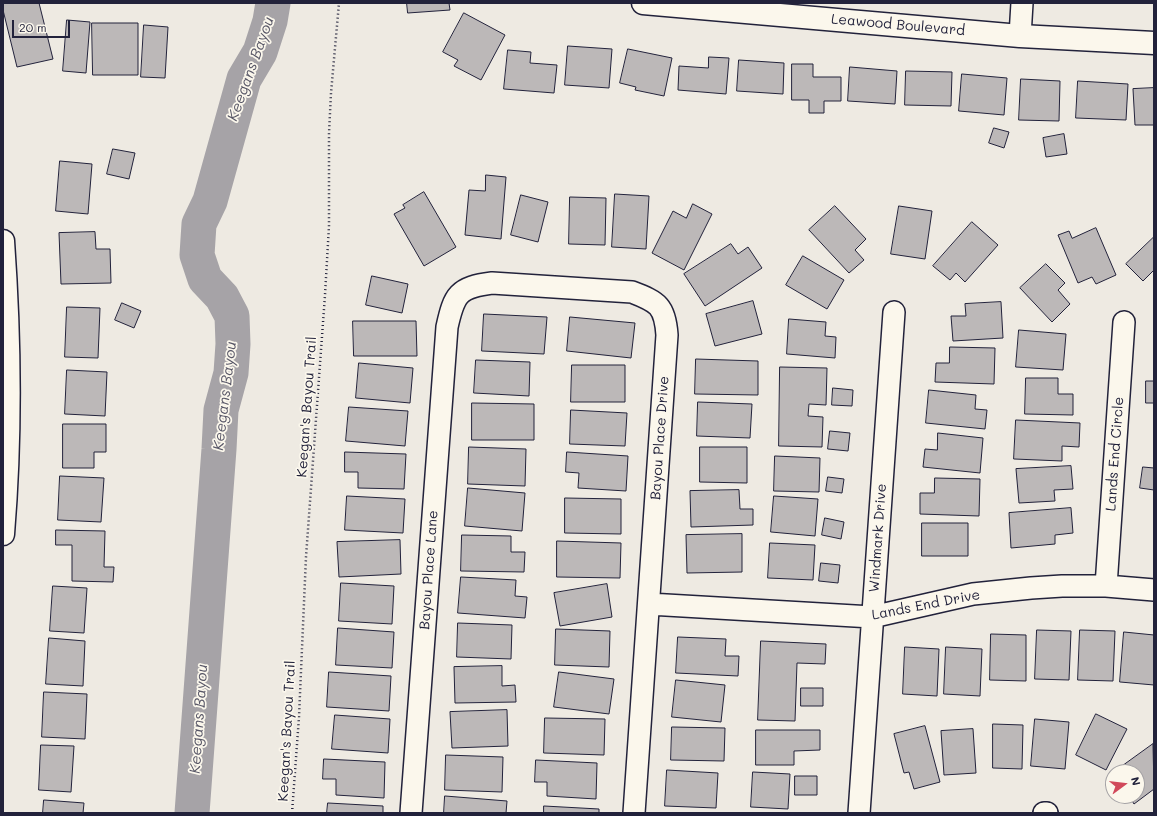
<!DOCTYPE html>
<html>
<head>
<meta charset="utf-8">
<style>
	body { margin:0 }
	#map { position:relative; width:1157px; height:816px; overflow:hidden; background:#eeeae2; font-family:Mali,sans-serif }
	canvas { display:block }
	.frame { position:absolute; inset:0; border:4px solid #22223b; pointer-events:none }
	.north { position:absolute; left:1105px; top:764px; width:40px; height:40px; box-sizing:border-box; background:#fbf7ec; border:1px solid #a4a2a5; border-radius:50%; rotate:75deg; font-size:11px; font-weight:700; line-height:16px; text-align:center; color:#22223b }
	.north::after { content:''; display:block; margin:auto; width:14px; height:18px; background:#d1495b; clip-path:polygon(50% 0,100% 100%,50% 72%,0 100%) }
	.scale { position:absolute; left:12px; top:20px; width:58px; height:18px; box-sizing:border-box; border:2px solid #22223b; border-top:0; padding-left:5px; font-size:12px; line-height:14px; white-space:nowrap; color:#22223b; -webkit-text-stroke:3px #fbf7ec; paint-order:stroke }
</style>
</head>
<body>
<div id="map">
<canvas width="1157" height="816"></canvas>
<div class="frame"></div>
<div class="north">N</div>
<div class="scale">20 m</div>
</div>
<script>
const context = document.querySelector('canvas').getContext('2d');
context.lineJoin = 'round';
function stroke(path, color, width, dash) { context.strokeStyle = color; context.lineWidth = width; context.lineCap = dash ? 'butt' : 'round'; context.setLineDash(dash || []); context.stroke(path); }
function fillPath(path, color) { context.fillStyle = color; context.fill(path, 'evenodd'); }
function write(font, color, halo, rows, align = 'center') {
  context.font = font + ' Mali,sans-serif'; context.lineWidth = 3.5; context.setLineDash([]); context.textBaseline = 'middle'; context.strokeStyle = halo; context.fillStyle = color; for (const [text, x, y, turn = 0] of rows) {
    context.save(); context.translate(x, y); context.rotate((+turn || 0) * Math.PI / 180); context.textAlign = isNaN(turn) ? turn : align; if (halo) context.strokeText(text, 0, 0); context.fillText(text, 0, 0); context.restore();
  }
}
stroke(new Path2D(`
	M 192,813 L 219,449 L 221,410 L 231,373 L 233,344 L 232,316 L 222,297 L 205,279 L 197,255 L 199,224 L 210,201 L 244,79 L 260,52 L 270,21 L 273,3`), '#a6a3a7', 35);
const building = new Path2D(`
	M 3,3 L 39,3 L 53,59 L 17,67 L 3,10 Z
	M 407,3 L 449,3 L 450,10 L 408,13 Z
	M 464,13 L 505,35 L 481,80 L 454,66 L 458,60 L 443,52 Z
	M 67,20 L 90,22 L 86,73 L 63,71 Z
	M 92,23 L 138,23 L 138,75 L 93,75 Z
	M 144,25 L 168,27 L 165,78 L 141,77 Z
	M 568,46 L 612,49 L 609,88 L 565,85 Z
	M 628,49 L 672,58 L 664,96 L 635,90 L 636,87 L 620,83 Z
	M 508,50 L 531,52 L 530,63 L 557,65 L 554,93 L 504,89 Z
	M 709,57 L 729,58 L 726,94 L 678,90 L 679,66 L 708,68 Z
	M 739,60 L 784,63 L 783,94 L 737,91 Z
	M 792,64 L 813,64 L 813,77 L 841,77 L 841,101 L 824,101 L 824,113 L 809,113 L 809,100 L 792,100 Z
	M 850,67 L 897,71 L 895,104 L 848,101 Z
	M 906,71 L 952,72 L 951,106 L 905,105 Z
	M 962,74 L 1007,78 L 1004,115 L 959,111 Z
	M 1021,79 L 1060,81 L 1059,121 L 1019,120 Z
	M 1078,81 L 1128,84 L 1126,120 L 1076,118 Z
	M 1154,88 L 1154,125 L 1135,125 L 1133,89 Z
	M 994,128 L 1009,132 L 1004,148 L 989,143 Z
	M 1064,134 L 1067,154 L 1046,157 L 1043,138 Z
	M 113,149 L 135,153 L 129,179 L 107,174 Z
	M 60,161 L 92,164 L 88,214 L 56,211 Z
	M 486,175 L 506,177 L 501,239 L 465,235 L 469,190 L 485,191 Z
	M 424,192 L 456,247 L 424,266 L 394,214 L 405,208 L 403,205 Z
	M 615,194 L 649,196 L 646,249 L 612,247 Z
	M 521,195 L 548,202 L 538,242 L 511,235 Z
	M 570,197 L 606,198 L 605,245 L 569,244 Z
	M 693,204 L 712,214 L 684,270 L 652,253 L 673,211 L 686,218 Z
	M 835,206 L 866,239 L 855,250 L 864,260 L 849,273 L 809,230 Z
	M 899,206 L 932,211 L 925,259 L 891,254 Z
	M 972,222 L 998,245 L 965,282 L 956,273 L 950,280 L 933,266 Z
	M 1096,228 L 1116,275 L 1096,284 L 1092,277 L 1078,283 L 1058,235 L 1069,231 L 1072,238 Z
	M 95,232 L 96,249 L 110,249 L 111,283 L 61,284 L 59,233 Z
	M 1154,237 L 1154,270 L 1143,281 L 1126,264 Z
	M 731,244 L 738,254 L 748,247 L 762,268 L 705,306 L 684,274 Z
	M 803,256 L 844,280 L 827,309 L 786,285 Z
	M 1046,264 L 1065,283 L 1058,290 L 1070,304 L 1052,322 L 1020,288 Z
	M 372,276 L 408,284 L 402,313 L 366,305 Z
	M 753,301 L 762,334 L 715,346 L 706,314 Z
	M 1001,302 L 1003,338 L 953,341 L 951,316 L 966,316 L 965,304 Z
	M 122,303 L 141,311 L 134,328 L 115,320 Z
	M 67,307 L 100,308 L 98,358 L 65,357 Z
	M 484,314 L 547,317 L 544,354 L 482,351 Z
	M 570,317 L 635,323 L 631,358 L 567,351 Z
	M 789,319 L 826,322 L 825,336 L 836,337 L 835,358 L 787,354 Z
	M 353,321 L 416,321 L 417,356 L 354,356 Z
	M 1019,330 L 1066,334 L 1063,370 L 1016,367 Z
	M 950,347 L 995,348 L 994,384 L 935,382 L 936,363 L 949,363 Z
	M 696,359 L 758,361 L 758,395 L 695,394 Z
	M 476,360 L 530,362 L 529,396 L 474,393 Z
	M 359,363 L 413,368 L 410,403 L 356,398 Z
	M 572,365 L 625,365 L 625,402 L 571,402 Z
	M 780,367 L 827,368 L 826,405 L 809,404 L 808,416 L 823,417 L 822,447 L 779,446 Z
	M 67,370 L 107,372 L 105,416 L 65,414 Z
	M 1026,378 L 1058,378 L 1058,394 L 1073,394 L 1073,415 L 1025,414 Z
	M 1146,381 L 1154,381 L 1154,403 L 1146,403 Z
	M 833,388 L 853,390 L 852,406 L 832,405 Z
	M 929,390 L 976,395 L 975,409 L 987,410 L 985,429 L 926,423 Z
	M 698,402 L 752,404 L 750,438 L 697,436 Z
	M 472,403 L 534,404 L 534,440 L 472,440 Z
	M 349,407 L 408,411 L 405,446 L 346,441 Z
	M 571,410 L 627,413 L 625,446 L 570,444 Z
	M 1016,420 L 1080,423 L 1079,447 L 1062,446 L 1062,461 L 1014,459 Z
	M 63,424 L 106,424 L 106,452 L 94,452 L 94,468 L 63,468 Z
	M 830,431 L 850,433 L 848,451 L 828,449 Z
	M 938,433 L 983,438 L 980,473 L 923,467 L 925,449 L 937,450 Z
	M 469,447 L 526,449 L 525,486 L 468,484 Z
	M 700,447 L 747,447 L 747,483 L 700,482 Z
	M 345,452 L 406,454 L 404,489 L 358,488 L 358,472 L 345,472 Z
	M 567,452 L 628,456 L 626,491 L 578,488 L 579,473 L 566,472 Z
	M 775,456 L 820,458 L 819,492 L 774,491 Z
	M 1071,466 L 1073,489 L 1054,490 L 1055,501 L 1019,503 L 1016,469 Z
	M 1143,467 L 1154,468 L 1154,490 L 1140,488 Z
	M 60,476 L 104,478 L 101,522 L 58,520 Z
	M 828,477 L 844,479 L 842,493 L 826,491 Z
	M 935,478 L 980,479 L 979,516 L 920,514 L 920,493 L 934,493 Z
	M 468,488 L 525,493 L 522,531 L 465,526 Z
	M 739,490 L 740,509 L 753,509 L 753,525 L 691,527 L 690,491 Z
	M 347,496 L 405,499 L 403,533 L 345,530 Z
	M 774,496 L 818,499 L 815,536 L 771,532 Z
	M 565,498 L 621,499 L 621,534 L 565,533 Z
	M 1071,508 L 1073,533 L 1055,535 L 1055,544 L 1011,548 L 1009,513 Z
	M 825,518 L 844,522 L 841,539 L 822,535 Z
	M 922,523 L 968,523 L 968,556 L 922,556 Z
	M 56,530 L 105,531 L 104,567 L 114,567 L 113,582 L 72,581 L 72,545 L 56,545 Z
	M 742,534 L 742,572 L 687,573 L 686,535 Z
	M 462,535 L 511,536 L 511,552 L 525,552 L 524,572 L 461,571 Z
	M 400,540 L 401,574 L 339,577 L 337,542 Z
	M 557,541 L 621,543 L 620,578 L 557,577 Z
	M 770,543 L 815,545 L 813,580 L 768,578 Z
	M 821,563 L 840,565 L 838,583 L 819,581 Z
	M 461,577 L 516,580 L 515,596 L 527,597 L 525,618 L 458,613 Z
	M 341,583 L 394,586 L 392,624 L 339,621 Z
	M 607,584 L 612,617 L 560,626 L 554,593 Z
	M 53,586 L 87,588 L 84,633 L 50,631 Z
	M 458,623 L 512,625 L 511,659 L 457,657 Z
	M 338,628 L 394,632 L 392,668 L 336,665 Z
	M 556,629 L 610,631 L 609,667 L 555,665 Z
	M 1037,630 L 1071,631 L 1069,680 L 1035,679 Z
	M 1080,630 L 1115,631 L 1113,681 L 1078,680 Z
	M 1124,632 L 1154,635 L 1154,685 L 1120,682 Z
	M 991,634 L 1026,635 L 1026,681 L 990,680 Z
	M 678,637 L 726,639 L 725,656 L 739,656 L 738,676 L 676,673 Z
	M 49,638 L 85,641 L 83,686 L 46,684 Z
	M 761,641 L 826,644 L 825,664 L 797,663 L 795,721 L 758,720 Z
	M 905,647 L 939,649 L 937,696 L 903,694 Z
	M 946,647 L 982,649 L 980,696 L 944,694 Z
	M 502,666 L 502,686 L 515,685 L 516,702 L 455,703 L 454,667 Z
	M 329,672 L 391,676 L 389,711 L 327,707 Z
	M 559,672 L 614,679 L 609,714 L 554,707 Z
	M 676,680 L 725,685 L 721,722 L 672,717 Z
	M 801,688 L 823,688 L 823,706 L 801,706 Z
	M 44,692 L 87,694 L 85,739 L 42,737 Z
	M 507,710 L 508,746 L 452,748 L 450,712 Z
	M 1096,714 L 1127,729 L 1106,770 L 1076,755 Z
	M 335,715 L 390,719 L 388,753 L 332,749 Z
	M 545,718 L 605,719 L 604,755 L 544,753 Z
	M 1035,719 L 1069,722 L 1065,769 L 1031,766 Z
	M 993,724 L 1023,725 L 1022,769 L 993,768 Z
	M 925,726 L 940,782 L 914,789 L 909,772 L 904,773 L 894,734 Z
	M 672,727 L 725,728 L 724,761 L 671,760 Z
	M 973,729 L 976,773 L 944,775 L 941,731 Z
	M 756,730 L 820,730 L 820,750 L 794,751 L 794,765 L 756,765 Z
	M 1153,744 L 1154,789 L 1134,804 L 1129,796 L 1137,796 L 1137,772 L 1114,772 Z
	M 41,745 L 74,746 L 71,792 L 39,790 Z
	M 446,755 L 503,757 L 502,792 L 445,790 Z
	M 324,759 L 385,762 L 384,798 L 336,795 L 336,779 L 323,779 Z
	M 536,760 L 597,763 L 596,799 L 547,796 L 547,782 L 535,782 Z
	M 667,770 L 718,773 L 716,808 L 665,806 Z
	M 753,772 L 790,774 L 788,809 L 751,807 Z
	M 795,776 L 817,776 L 817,795 L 795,795 Z
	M 445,796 L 507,801 L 506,813 L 444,813 Z
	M 44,800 L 84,803 L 83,813 L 43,813 Z
	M 328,803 L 383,806 L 383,813 L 327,813 Z
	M 544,806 L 599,809 L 599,813 L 544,813 Z`);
fillPath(building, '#bcb8b8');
stroke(building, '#22223b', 1);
const minor = new Path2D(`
	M 1020,36 L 1022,3
	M 1106,586 L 1124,322
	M 649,604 L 872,617 L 973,594 L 1031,588 L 1062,586 L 1106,586 L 1154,590
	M 411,813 L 447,327 C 454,295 458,287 492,283 L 632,292 C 658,302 665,306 667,335 L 634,813
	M 859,813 L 894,312
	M 1044,813 L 1047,813`);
const tertiary = new Path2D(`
	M 643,3 L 1020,36 L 1154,43`);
const secondary = new Path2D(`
	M 3,241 C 10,338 11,437 3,534`);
stroke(minor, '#22223b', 24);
stroke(tertiary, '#22223b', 25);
stroke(secondary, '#22223b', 25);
stroke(new Path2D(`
	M 292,813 L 299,717 L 306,557 L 325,295 L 329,226 L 329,133 L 331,93 L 339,3`), '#22223b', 2.5, [1, 3]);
stroke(minor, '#fbf7ec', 21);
stroke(tertiary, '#fbf7ec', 22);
stroke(secondary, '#fbf7ec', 22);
write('14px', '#22223b', '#fbf7ec', [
	["Leawood Boulevard",898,25,5],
	["Keegan's Bayou Trail",307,407,-86],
	["Bayou Place Drive",660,438,-86],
	["Lands End Circle",1115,454,-86],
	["Windmark Drive",878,538,-86],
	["Bayou Place Lane",429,570,-86],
	["Lands End Drive",926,605,-11],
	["Keegan's Bayou Trail",287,731,-87]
]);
write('italic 15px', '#575666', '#fbf7ec', [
	["Keegans Bayou",251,69,-70],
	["Keegans Bayou",225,396,-83],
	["Keegans Bayou",199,719,-86]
]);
</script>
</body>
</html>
